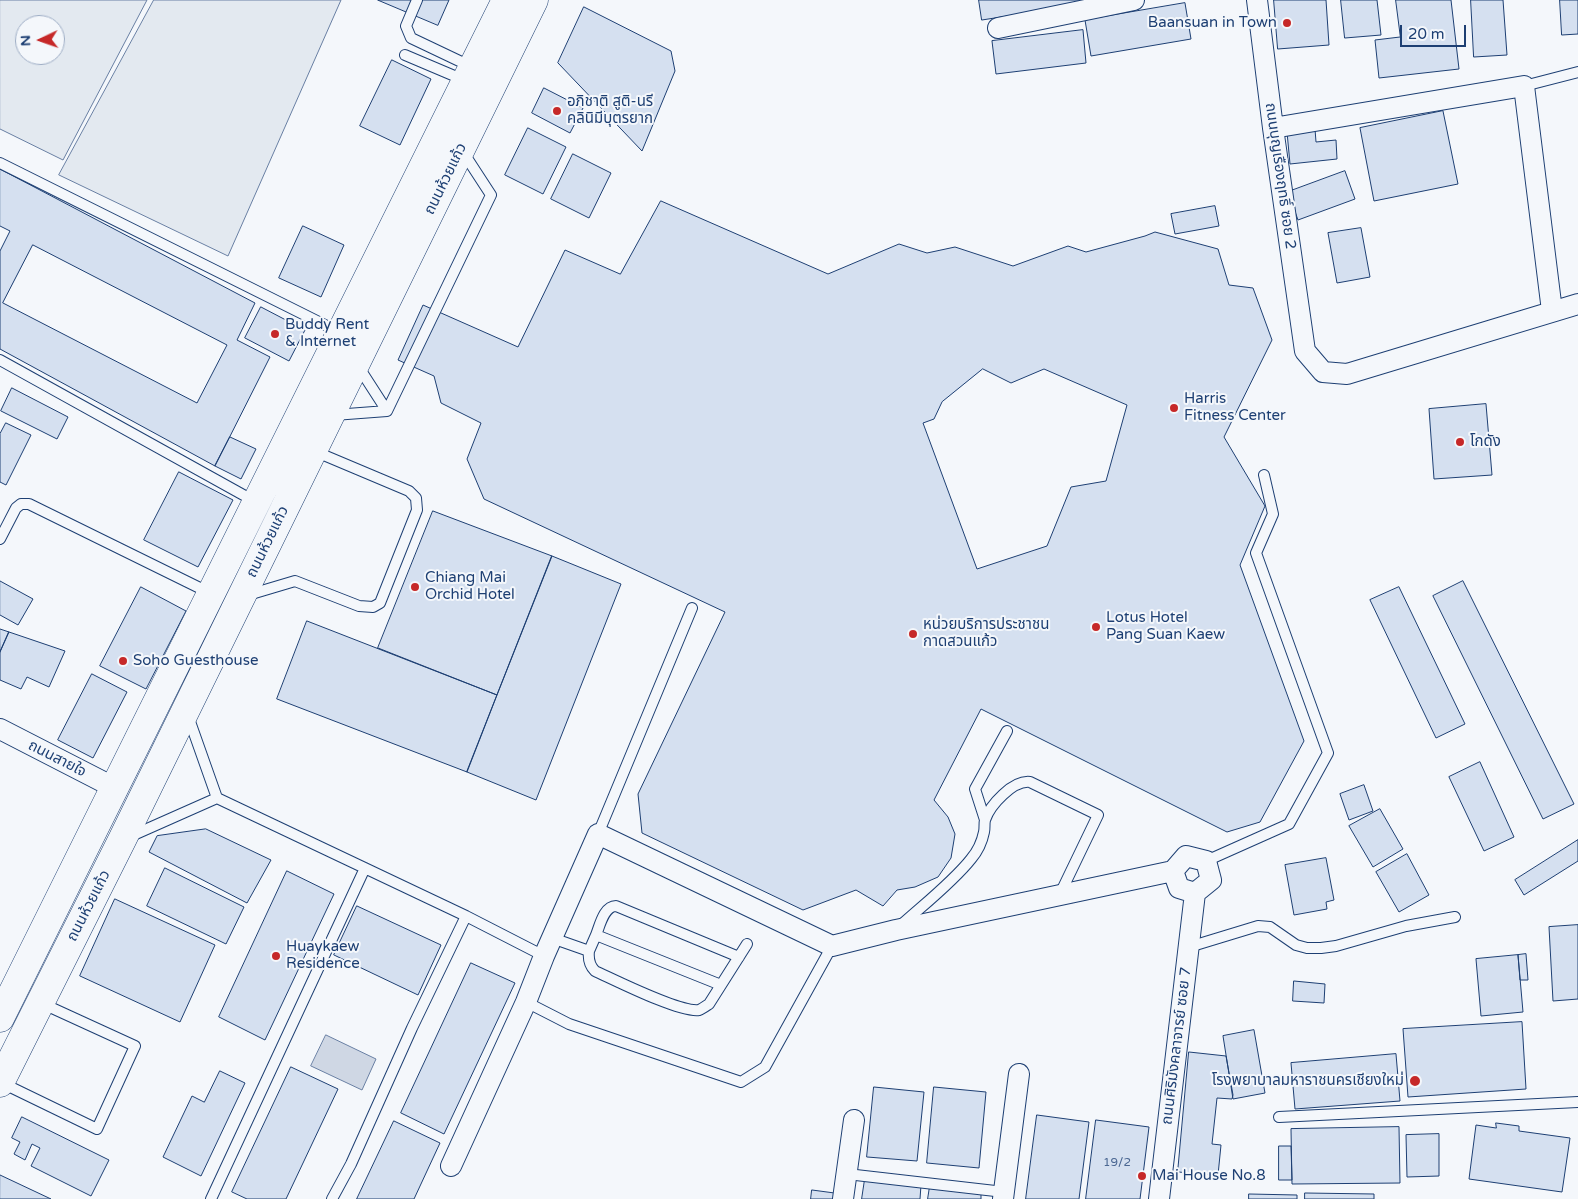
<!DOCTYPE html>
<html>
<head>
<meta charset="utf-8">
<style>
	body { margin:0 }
	#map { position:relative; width:1578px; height:1199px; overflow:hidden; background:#f4f7fb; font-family:"Varela Round",sans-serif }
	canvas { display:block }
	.north { position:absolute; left:15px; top:15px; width:50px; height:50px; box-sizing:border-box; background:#f4f7fb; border:1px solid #9eadc5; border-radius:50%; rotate:267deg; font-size:14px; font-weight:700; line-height:20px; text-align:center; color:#1d3f73 }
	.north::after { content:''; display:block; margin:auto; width:18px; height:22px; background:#c62828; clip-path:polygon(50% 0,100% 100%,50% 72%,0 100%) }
	.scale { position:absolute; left:1400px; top:25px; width:66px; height:22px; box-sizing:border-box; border:2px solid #1d3f73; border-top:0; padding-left:6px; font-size:15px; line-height:18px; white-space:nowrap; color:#1d3f73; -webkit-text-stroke:4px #f4f7fb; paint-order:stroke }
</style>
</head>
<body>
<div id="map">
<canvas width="1578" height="1199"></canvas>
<div class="north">N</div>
<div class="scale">20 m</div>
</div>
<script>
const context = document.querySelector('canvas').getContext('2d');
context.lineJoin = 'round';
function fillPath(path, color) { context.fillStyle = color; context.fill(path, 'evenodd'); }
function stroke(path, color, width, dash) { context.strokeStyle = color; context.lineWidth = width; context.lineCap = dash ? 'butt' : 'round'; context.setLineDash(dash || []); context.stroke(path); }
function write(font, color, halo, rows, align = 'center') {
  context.font = font + ' "Varela Round","Noto Sans Thai",sans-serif'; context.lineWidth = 4; context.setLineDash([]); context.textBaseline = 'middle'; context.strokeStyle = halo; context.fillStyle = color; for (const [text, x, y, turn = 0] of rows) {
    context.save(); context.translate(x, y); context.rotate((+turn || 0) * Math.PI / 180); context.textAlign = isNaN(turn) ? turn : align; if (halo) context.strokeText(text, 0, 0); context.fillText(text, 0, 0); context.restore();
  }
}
const green = new Path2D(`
	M 0,0 L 147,0 L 63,160 L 0,129 ZM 25,25 L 55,25 L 55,55 L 25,55 Z
	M 154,0 L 341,0 L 228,256 L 59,175 Z`);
fillPath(green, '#e3e9f0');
stroke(green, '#687fa3', 1);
const water = new Path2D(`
	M 326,1035 L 376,1059 L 362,1090 L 311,1066 Z`);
fillPath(water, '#cfd7e4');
stroke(water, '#687fa3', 1);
const building = new Path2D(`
	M 378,0 L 449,0 L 438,25 Z
	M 979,0 L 1110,0 L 982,20 Z
	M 1274,0 L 1326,0 L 1329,45 L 1278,49 Z
	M 1341,0 L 1377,0 L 1381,35 L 1345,38 Z
	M 1396,0 L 1451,0 L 1459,69 L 1379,78 L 1375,40 L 1400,37 Z
	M 1471,0 L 1503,0 L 1507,55 L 1474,57 Z
	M 1560,0 L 1578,0 L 1578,34 L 1562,35 Z
	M 1185,3 L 1191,39 L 1091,56 L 1085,20 Z
	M 584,7 L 671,51 L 675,71 L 642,151 L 558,63 Z
	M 1083,30 L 1086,63 L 996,74 L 992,41 Z
	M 392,60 L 431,79 L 400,145 L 360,126 Z
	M 544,88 L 583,108 L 570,133 L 532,113 Z
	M 1443,111 L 1458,184 L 1374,201 L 1360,128 Z
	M 528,128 L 566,147 L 543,194 L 505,175 Z
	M 1315,129 L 1316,142 L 1336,140 L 1337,159 L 1290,164 L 1287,132 Z
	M 573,154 L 611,173 L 589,218 L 551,199 Z
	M 0,169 L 255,303 L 237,340 L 270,357 L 215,466 L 0,349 L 0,251 L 10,231 L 0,226 ZM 33,245 L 227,345 L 197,403 L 3,303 Z
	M 1345,171 L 1355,199 L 1298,220 L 1288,192 Z
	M 661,201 L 828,274 L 899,244 L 927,253 L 955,247 L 1013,266 L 1068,246 L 1086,252 L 1145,236 L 1155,232 L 1218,249 L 1229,285 L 1253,288 L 1272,340 L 1224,437 L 1265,506 L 1240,565 L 1304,741 L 1260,822 L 1227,832 L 981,709 L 934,800 L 948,817 L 955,834 L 951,858 L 938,877 L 915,887 L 897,890 L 883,906 L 856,890 L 803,910 L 642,833 L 638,794 L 725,612 L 484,499 L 467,459 L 481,423 L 441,403 L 434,376 L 398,360 L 423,305 L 518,347 L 565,250 L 620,274 ZM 983,369 L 1011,383 L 1044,369 L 1127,405 L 1106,481 L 1071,487 L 1047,546 L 977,569 L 923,423 L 934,419 L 942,402 Z
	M 1215,206 L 1219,226 L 1175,234 L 1171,214 Z
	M 303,226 L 344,245 L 321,297 L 279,278 Z
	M 1361,228 L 1370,277 L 1337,283 L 1328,233 Z
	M 261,307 L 305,330 L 289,361 L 245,338 Z
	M 12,388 L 68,417 L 57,439 L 1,411 Z
	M 1486,404 L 1492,475 L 1434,479 L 1429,409 Z
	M 6,423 L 31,435 L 6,485 L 0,482 L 0,434 Z
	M 230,437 L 256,449 L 241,479 L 215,466 Z
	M 179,472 L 233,500 L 198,567 L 144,540 Z
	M 433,511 L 552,556 L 497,695 L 378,648 Z
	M 552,556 L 621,584 L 536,800 L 467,772 Z
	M 0,581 L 33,599 L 18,625 L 0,615 Z
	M 1463,581 L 1574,804 L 1543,819 L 1433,596 Z
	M 141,587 L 186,611 L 146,689 L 100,666 Z
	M 1399,587 L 1465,724 L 1436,738 L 1370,600 Z
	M 307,621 L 497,695 L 467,772 L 277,699 Z
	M 0,629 L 9,632 L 0,652 Z
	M 9,632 L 65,651 L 49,687 L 27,677 L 21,689 L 0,680 L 0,652 Z
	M 92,674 L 127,692 L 93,758 L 58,740 Z
	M 1480,762 L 1514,837 L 1484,851 L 1449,777 Z
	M 1364,785 L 1373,811 L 1349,820 L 1340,794 Z
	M 1380,809 L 1403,849 L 1373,867 L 1349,826 Z
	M 206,829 L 271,860 L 247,903 L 149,852 L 157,836 Z
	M 1578,840 L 1578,861 L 1524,895 L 1515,880 Z
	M 1407,854 L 1429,895 L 1399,912 L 1376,872 Z
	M 1326,858 L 1334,900 L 1326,902 L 1327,909 L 1294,915 L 1285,865 Z
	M 165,868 L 244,907 L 226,944 L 147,906 Z
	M 287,871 L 334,894 L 265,1040 L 219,1017 Z
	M 115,899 L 215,945 L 180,1022 L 80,976 Z
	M 357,906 L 441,945 L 418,995 L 334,955 Z
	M 1578,925 L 1578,999 L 1553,1001 L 1549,927 Z
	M 1526,954 L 1528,980 L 1520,980 L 1518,955 Z
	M 1518,955 L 1523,1012 L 1481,1016 L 1476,959 Z
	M 471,963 L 515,983 L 444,1134 L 401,1113 Z
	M 1294,981 L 1325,984 L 1324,1003 L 1293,1001 Z
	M 1522,1022 L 1526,1089 L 1408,1097 L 1403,1029 Z
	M 1254,1030 L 1265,1093 L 1233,1099 L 1223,1036 Z
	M 1189,1052 L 1226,1056 L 1233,1095 L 1232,1099 L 1217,1098 L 1212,1144 L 1221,1145 L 1218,1175 L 1178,1172 Z
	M 1396,1054 L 1400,1101 L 1295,1109 L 1291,1063 Z
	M 291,1067 L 338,1089 L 286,1199 L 247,1199 L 232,1192 Z
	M 220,1071 L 245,1083 L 201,1176 L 163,1157 L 192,1096 L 204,1102 Z
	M 874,1087 L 924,1092 L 917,1161 L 867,1157 Z
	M 934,1087 L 986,1092 L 979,1168 L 927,1163 Z
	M 1037,1115 L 1089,1122 L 1079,1199 L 1026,1199 Z
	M 22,1117 L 109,1160 L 91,1196 L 31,1166 L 40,1148 L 32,1144 L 25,1160 L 14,1154 L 20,1142 L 12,1138 Z
	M 1096,1120 L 1149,1127 L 1140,1199 L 1086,1199 Z
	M 394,1121 L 440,1143 L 414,1199 L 357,1199 Z
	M 1496,1123 L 1519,1126 L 1519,1131 L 1570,1138 L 1562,1192 L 1469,1179 L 1476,1125 L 1496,1128 Z
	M 1399,1127 L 1400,1183 L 1292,1184 L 1291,1129 Z
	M 1439,1134 L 1439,1176 L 1407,1177 L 1406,1135 Z
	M 1279,1146 L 1291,1146 L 1292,1180 L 1279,1180 Z
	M 0,1175 L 51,1199 L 0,1199 Z
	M 865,1179 L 921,1185 L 920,1199 L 862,1199 Z
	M 930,1186 L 981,1193 L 981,1199 L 928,1199 Z
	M 812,1190 L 842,1194 L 842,1199 L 811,1199 Z
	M 1305,1193 L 1374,1194 L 1374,1199 L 1305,1199 Z
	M 1249,1194 L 1297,1195 L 1297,1199 L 1249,1199 Z`);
fillPath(building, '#d5e0f0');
stroke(building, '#1d3f73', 1);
const lane = new Path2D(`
	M 417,0 L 406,26 L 411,38 L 472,67
	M 405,55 L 464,80
	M 1524,86 L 1578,72
	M 0,163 L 339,332
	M 0,360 L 256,502
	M 358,366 L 387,411
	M 334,415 L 387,411 L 491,195 L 463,152
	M 0,539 L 16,508 L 21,504 L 29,504 L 210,593
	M 248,595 L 295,581 L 359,606 L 373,607 L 380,603 L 417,510 L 416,498 L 409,491 L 314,451
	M 188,716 L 217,798 L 466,916 L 544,956
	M 985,820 L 975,789 L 1007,731
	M 598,834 L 692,608
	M 129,837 L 217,798
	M 1206,861 L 1289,824 L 1328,753 L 1256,553 L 1273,514 L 1264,475
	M 900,926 C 922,906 953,882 971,859 C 977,852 982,842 984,832 C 985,828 984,824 985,820 C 990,805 1013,780 1030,782 L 1098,815 L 1060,894
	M 596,935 C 600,925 604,906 616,906 L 739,957
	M 552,938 L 589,951 C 588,959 589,965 595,971 C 615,980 680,1013 699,1010 C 702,1009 706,1006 709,1004 L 747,944
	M 1189,947 L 1258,926 L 1270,927 L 1296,945 L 1307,948 L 1321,948 L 1336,946 L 1406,926 L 1455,917
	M 589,951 L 596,935 L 721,985
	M 526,1002 L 569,1024 L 741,1082 L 765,1067 L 832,946
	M 2,1083 L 97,1129 L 135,1046 L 41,1003
	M 1279,1117 L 1578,1102
	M 847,1174 L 1004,1192
	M 211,1199 L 365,868
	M 332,1199 L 351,1164 L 412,1028 L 466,916`);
const street = new Path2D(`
	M 1257,0 L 1273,128 L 1305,351 L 1323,372 L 1347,374 L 1578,304
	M 998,28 L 1134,0
	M 1273,128 L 1524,86 L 1552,311
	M 0,729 L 115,788
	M 1186,856 L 1206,861 L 1211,880 L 1195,893 L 1179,888 L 1173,871 Z
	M 451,1166 L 526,1002 L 544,956 L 598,834 L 832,946 L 896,930 L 1173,871
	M 843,1199 L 854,1120
	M 1003,1199 L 1019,1074
	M 1159,1199 L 1195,893`);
const secondary = new Path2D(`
	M 0,1018 L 506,0
	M 0,1083 L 122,840 L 534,0`);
stroke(lane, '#1d3f73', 12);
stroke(street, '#1d3f73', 22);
stroke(secondary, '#1d3f73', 29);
stroke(lane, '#f4f7fb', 10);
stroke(street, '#f4f7fb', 20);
stroke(secondary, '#f4f7fb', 28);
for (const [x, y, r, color] of [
	[1287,23,5,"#c62828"],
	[557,111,5,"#c62828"],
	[275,334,5,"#c62828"],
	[1174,408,5,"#c62828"],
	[1460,442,5,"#c62828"],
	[415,587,5,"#c62828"],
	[1096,627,5,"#c62828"],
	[913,634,5,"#c62828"],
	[123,661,5,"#c62828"],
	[276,956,5,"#c62828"],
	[1415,1081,6,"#c62828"],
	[1142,1176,5,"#c62828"]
]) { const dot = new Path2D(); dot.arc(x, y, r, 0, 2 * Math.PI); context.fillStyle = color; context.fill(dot); stroke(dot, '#f4f7fb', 2); }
write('12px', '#4b6792', null, [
	["19/2",1117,1163]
]);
write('15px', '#1d3f73', '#f4f7fb', [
	["Baansuan in Town",1277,23,"right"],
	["อภิชาติ สูติ-นรี",567,102],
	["คลินิมีบุตรยาก",567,119],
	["Buddy Rent",285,325],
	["& Internet",285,342],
	["Harris",1184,399],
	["Fitness Center",1184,416],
	["โกดัง",1470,442],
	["Chiang Mai",425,578],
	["Orchid Hotel",425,595],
	["Lotus Hotel",1106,618],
	["Pang Suan Kaew",1106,635],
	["หน่วยบริการประชาชน",923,625],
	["กาดสวนแก้ว",923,642],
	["Soho Guesthouse",133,661],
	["Huaykaew",286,947],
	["Residence",286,964],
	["โรงพยาบาลมหาราชนครเชียงใหม่",1404,1081,"right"],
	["Mai House No.8",1152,1176]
], 'left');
write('15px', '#1d3f73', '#f4f7fb', [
	["ถนนบุญเรืองฤทธิ์ ซอย 2",1280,176,82],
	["ถนนห้วยแก้ว",446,179,-64],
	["ถนนห้วยแก้ว",268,542,-64],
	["ถนนสายใจ",57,759,27],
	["ถนนห้วยแก้ว",89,906,-63],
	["ถนนศิริมังคลาจารย์ ซอย 7",1177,1046,-83]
]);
</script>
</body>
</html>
